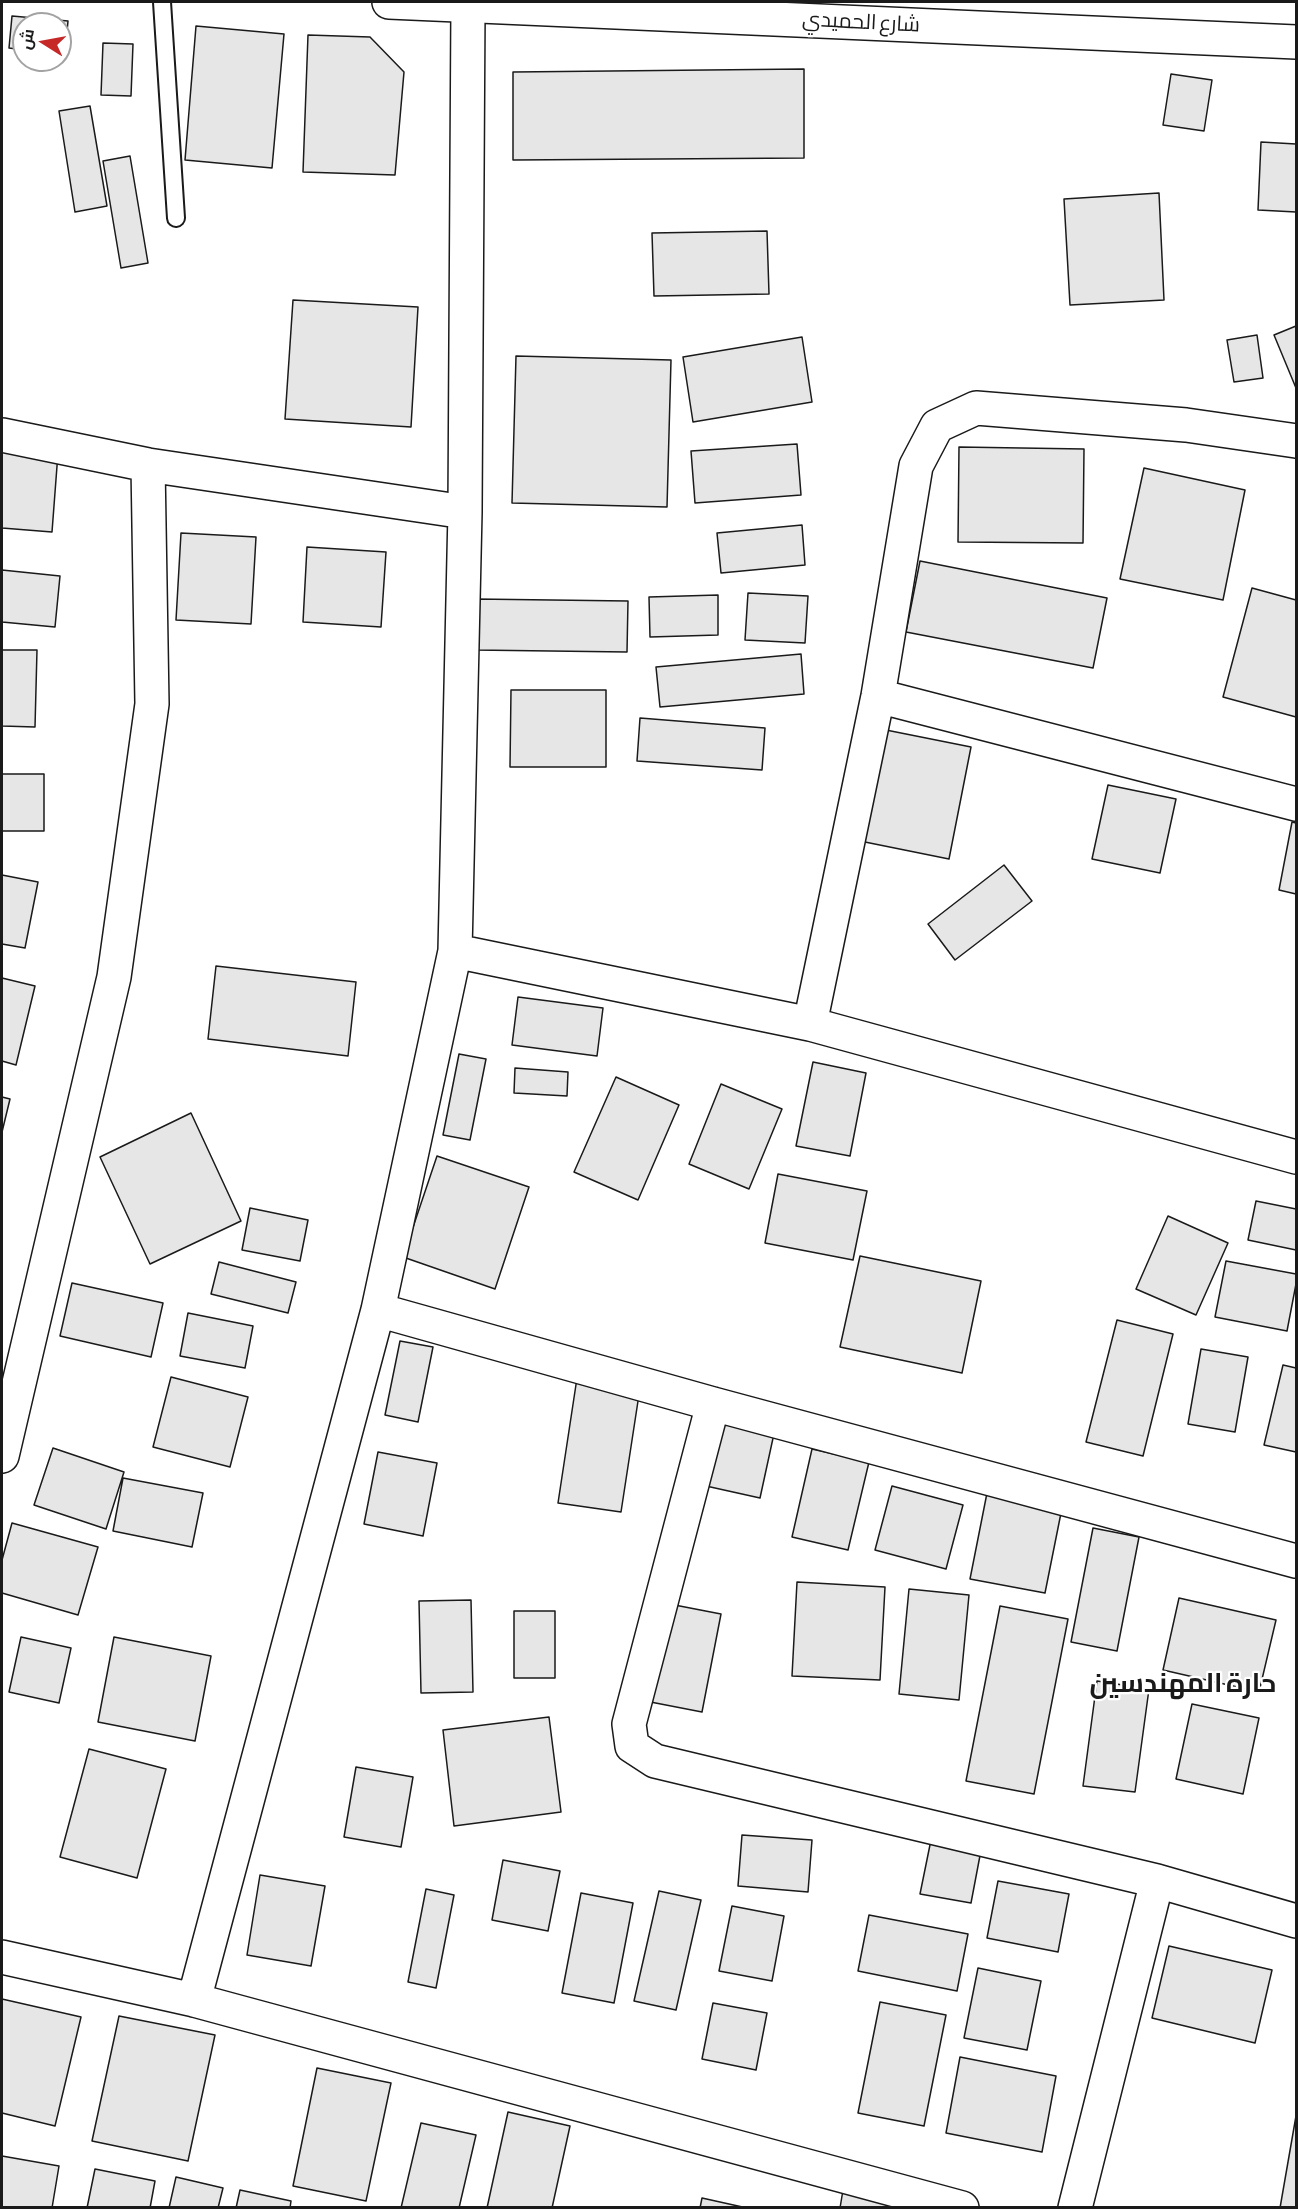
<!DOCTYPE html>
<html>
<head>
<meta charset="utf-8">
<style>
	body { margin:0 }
	#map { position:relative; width:1298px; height:2209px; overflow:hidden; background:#fff; font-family:"Asap Condensed",Cairo,sans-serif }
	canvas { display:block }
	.frame { position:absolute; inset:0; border:3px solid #1a1a1a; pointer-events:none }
	.north { position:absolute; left:12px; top:12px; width:60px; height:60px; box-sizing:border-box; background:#fff; border:2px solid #a3a3a3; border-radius:50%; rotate:281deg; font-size:16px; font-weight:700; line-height:24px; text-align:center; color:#1a1a1a }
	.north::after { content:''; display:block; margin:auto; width:21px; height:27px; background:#c62828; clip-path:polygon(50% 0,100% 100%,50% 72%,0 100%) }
</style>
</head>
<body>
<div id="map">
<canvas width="1298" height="2209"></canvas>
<div class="frame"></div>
<div class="north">ش</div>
</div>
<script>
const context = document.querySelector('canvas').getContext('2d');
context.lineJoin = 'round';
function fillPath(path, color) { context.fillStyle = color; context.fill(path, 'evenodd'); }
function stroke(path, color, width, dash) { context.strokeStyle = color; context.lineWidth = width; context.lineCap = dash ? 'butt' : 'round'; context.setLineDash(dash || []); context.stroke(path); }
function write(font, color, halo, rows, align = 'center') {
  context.font = font + ' "Asap Condensed",Cairo,sans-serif'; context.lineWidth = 4.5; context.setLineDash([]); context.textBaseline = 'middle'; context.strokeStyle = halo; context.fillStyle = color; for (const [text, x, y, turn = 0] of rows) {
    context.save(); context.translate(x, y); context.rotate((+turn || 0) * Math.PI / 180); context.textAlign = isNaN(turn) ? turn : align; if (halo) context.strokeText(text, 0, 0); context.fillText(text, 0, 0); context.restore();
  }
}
const building = new Path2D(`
	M 12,16 L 68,21 L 65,54 L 60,53 L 60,24 L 24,24 L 24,50 L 9,48 Z
	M 196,26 L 284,34 L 272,168 L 185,160 Z
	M 308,35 L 370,37 L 404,72 L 395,175 L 303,172 Z
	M 103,43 L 133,44 L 131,96 L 101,95 Z
	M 804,69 L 804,158 L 513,160 L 513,72 Z
	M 1171,74 L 1212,80 L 1204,131 L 1163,125 Z
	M 90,106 L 107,206 L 75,212 L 59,111 Z
	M 1261,142 L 1296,144 L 1296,212 L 1258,210 Z
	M 130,156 L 148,263 L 121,268 L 103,161 Z
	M 1159,193 L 1164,300 L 1070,305 L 1064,199 Z
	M 767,231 L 769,294 L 654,296 L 652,233 Z
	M 293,300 L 418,307 L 411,427 L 285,419 Z
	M 1296,326 L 1296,388 L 1274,335 Z
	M 1257,335 L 1263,378 L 1234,382 L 1227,340 Z
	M 802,337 L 812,402 L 693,422 L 683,357 Z
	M 516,356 L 671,360 L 667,507 L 512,503 Z
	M 797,444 L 801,495 L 695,503 L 691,451 Z
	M 959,447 L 1084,449 L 1083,543 L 958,542 Z
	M 2,449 L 58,453 L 52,532 L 2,528 Z
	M 1144,468 L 1245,490 L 1223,600 L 1120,579 Z
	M 802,525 L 805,565 L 721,573 L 717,533 Z
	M 181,533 L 256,537 L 251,624 L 176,620 Z
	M 307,547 L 386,552 L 381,627 L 303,622 Z
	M 920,561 L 1107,598 L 1093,668 L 906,632 Z
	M 2,570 L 60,576 L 55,627 L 2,622 Z
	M 1252,588 L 1296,600 L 1296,717 L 1223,697 Z
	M 748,593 L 808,596 L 805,643 L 745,640 Z
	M 718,595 L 718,635 L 650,637 L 649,597 Z
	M 475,599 L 628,601 L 627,652 L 474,650 Z
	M 2,650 L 37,650 L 35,727 L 2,726 Z
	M 801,654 L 804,694 L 660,707 L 656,667 Z
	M 511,690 L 606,690 L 606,767 L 510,767 Z
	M 640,718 L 765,728 L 762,770 L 637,761 Z
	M 876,728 L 971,747 L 949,859 L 855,840 Z
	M 2,774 L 44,774 L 44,831 L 2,831 Z
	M 1108,785 L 1176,799 L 1160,873 L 1092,859 Z
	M 1292,822 L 1296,823 L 1296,894 L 1279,890 Z
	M 1004,865 L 1032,901 L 955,960 L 928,924 Z
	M 2,875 L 38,882 L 25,948 L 2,944 Z
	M 216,966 L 356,982 L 348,1056 L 208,1039 Z
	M 2,978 L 35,986 L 16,1065 L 2,1061 Z
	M 518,997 L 603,1008 L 597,1056 L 512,1045 Z
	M 459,1054 L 486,1059 L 470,1140 L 443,1135 Z
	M 813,1062 L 866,1073 L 850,1156 L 796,1146 Z
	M 515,1068 L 568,1072 L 567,1096 L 514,1093 Z
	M 616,1077 L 679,1105 L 638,1200 L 574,1172 Z
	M 721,1084 L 782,1109 L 749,1189 L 689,1164 Z
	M 2,1097 L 10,1099 L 2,1132 Z
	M 191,1113 L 241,1221 L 150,1264 L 100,1157 Z
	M 437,1156 L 529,1187 L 495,1289 L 403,1257 Z
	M 778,1174 L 867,1191 L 853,1260 L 765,1243 Z
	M 1256,1201 L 1296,1209 L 1296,1250 L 1248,1240 Z
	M 250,1208 L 308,1220 L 300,1261 L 242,1250 Z
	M 1168,1216 L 1228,1243 L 1196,1315 L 1136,1289 Z
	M 860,1256 L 981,1281 L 962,1373 L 840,1347 Z
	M 1226,1261 L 1296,1274 L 1296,1284 L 1287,1331 L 1215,1317 Z
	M 219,1262 L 296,1282 L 288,1313 L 211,1294 Z
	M 72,1283 L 163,1303 L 151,1357 L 60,1336 Z
	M 188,1313 L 253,1326 L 245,1368 L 180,1356 Z
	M 1117,1320 L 1173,1334 L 1143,1456 L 1086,1442 Z
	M 400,1341 L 433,1347 L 418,1422 L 385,1415 Z
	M 1201,1349 L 1248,1357 L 1235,1432 L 1188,1424 Z
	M 1283,1365 L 1296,1368 L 1296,1452 L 1264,1445 Z
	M 171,1377 L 248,1397 L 230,1467 L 153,1447 Z
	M 577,1378 L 640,1388 L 621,1512 L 558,1503 Z
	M 722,1417 L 775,1429 L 760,1498 L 706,1486 Z
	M 53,1448 L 124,1472 L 106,1529 L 34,1505 Z
	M 812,1449 L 869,1462 L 848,1550 L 792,1537 Z
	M 378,1452 L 437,1463 L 423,1536 L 364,1524 Z
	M 123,1478 L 203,1493 L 192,1547 L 113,1531 Z
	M 892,1486 L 963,1505 L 946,1569 L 875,1550 Z
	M 987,1493 L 1062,1508 L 1045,1593 L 970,1579 Z
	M 12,1523 L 98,1547 L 78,1615 L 2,1593 L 2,1560 Z
	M 1093,1528 L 1139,1537 L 1117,1651 L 1071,1642 Z
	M 797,1582 L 885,1587 L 880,1680 L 792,1676 Z
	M 909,1589 L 969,1595 L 959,1700 L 899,1694 Z
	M 1179,1598 L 1276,1620 L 1259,1692 L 1163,1670 Z
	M 471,1600 L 473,1692 L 421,1693 L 419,1601 Z
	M 654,1601 L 721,1614 L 702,1712 L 635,1699 Z
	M 1000,1606 L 1068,1619 L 1034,1794 L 966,1781 Z
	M 514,1611 L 555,1611 L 555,1678 L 514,1678 Z
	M 21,1637 L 71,1648 L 59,1703 L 9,1692 Z
	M 114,1637 L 211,1656 L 195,1741 L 98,1722 Z
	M 1097,1681 L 1149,1689 L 1135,1792 L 1083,1786 Z
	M 1192,1704 L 1259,1718 L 1243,1794 L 1176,1779 Z
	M 549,1717 L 561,1812 L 454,1826 L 443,1730 Z
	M 89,1749 L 166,1769 L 137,1878 L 60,1857 Z
	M 356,1767 L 413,1777 L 401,1847 L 344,1837 Z
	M 742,1835 L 812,1840 L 808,1892 L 738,1886 Z
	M 932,1835 L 982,1845 L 971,1903 L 920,1894 Z
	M 503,1860 L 560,1871 L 548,1931 L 492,1920 Z
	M 260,1875 L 325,1886 L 311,1966 L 247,1955 Z
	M 998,1881 L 1069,1894 L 1058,1952 L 987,1938 Z
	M 426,1889 L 454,1895 L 436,1988 L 408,1982 Z
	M 659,1891 L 701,1900 L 676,2010 L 634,2001 Z
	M 581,1893 L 633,1903 L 614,2003 L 562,1993 Z
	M 732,1906 L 784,1916 L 772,1981 L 719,1971 Z
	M 869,1915 L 968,1934 L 957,1991 L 858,1971 Z
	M 1169,1946 L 1272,1970 L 1255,2043 L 1152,2018 Z
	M 978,1968 L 1041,1981 L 1027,2050 L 964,2038 Z
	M 2,1999 L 81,2017 L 55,2126 L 2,2113 Z
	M 880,2002 L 946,2015 L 924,2126 L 858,2113 Z
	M 713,2003 L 767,2013 L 756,2070 L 702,2059 Z
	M 119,2016 L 215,2035 L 188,2161 L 92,2141 Z
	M 960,2057 L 1056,2076 L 1042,2152 L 946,2133 Z
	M 317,2068 L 391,2083 L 366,2201 L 293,2186 Z
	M 508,2112 L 570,2126 L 552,2208 L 487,2208 Z
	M 1296,2116 L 1296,2208 L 1280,2208 Z
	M 421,2123 L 476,2135 L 459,2208 L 401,2208 Z
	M 2,2156 L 59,2166 L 52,2208 L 2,2208 Z
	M 95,2169 L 155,2181 L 150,2208 L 87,2208 Z
	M 176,2177 L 223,2188 L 218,2208 L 169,2208 Z
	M 844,2184 L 913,2208 L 840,2208 Z
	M 240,2190 L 291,2201 L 290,2208 L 236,2208 Z
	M 702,2198 L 747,2208 L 700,2208 Z`);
fillPath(building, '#e6e6e6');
stroke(building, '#1a1a1a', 1.5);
const service = new Path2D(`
	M 162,2 L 176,218`);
const minor = new Path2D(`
	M 2,435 L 148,465 L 465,512
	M 878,696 L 1296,804
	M 455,951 L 810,1024 L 1296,1157
	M 810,1024 L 878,696 L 916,466 L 937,426 L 976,408 L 1186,425 L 1296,441
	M 378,1310 L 713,1404 L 1296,1561
	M 713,1404 L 629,1724 L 632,1746 L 655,1761 L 1157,1881 L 1296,1921
	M 2,1456 L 114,977 L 152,704 L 148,465
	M 2,1957 L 194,2000 L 962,2208
	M 194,2000 L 378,1310 L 455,951 L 465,512 L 468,5
	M 1075,2208 L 1157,1881`);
const tertiary = new Path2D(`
	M 389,2 L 1296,42`);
stroke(service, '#1a1a1a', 20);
stroke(minor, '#1a1a1a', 36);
stroke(tertiary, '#1a1a1a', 36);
stroke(service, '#fff', 16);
stroke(minor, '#fff', 33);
stroke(tertiary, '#fff', 33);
write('21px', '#1a1a1a', '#fff', [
	["شارع الحميدي",861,22,3]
]);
write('bold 27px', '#1a1a1a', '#fff', [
	["حارة المهندسين",1183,1683]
]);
</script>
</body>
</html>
